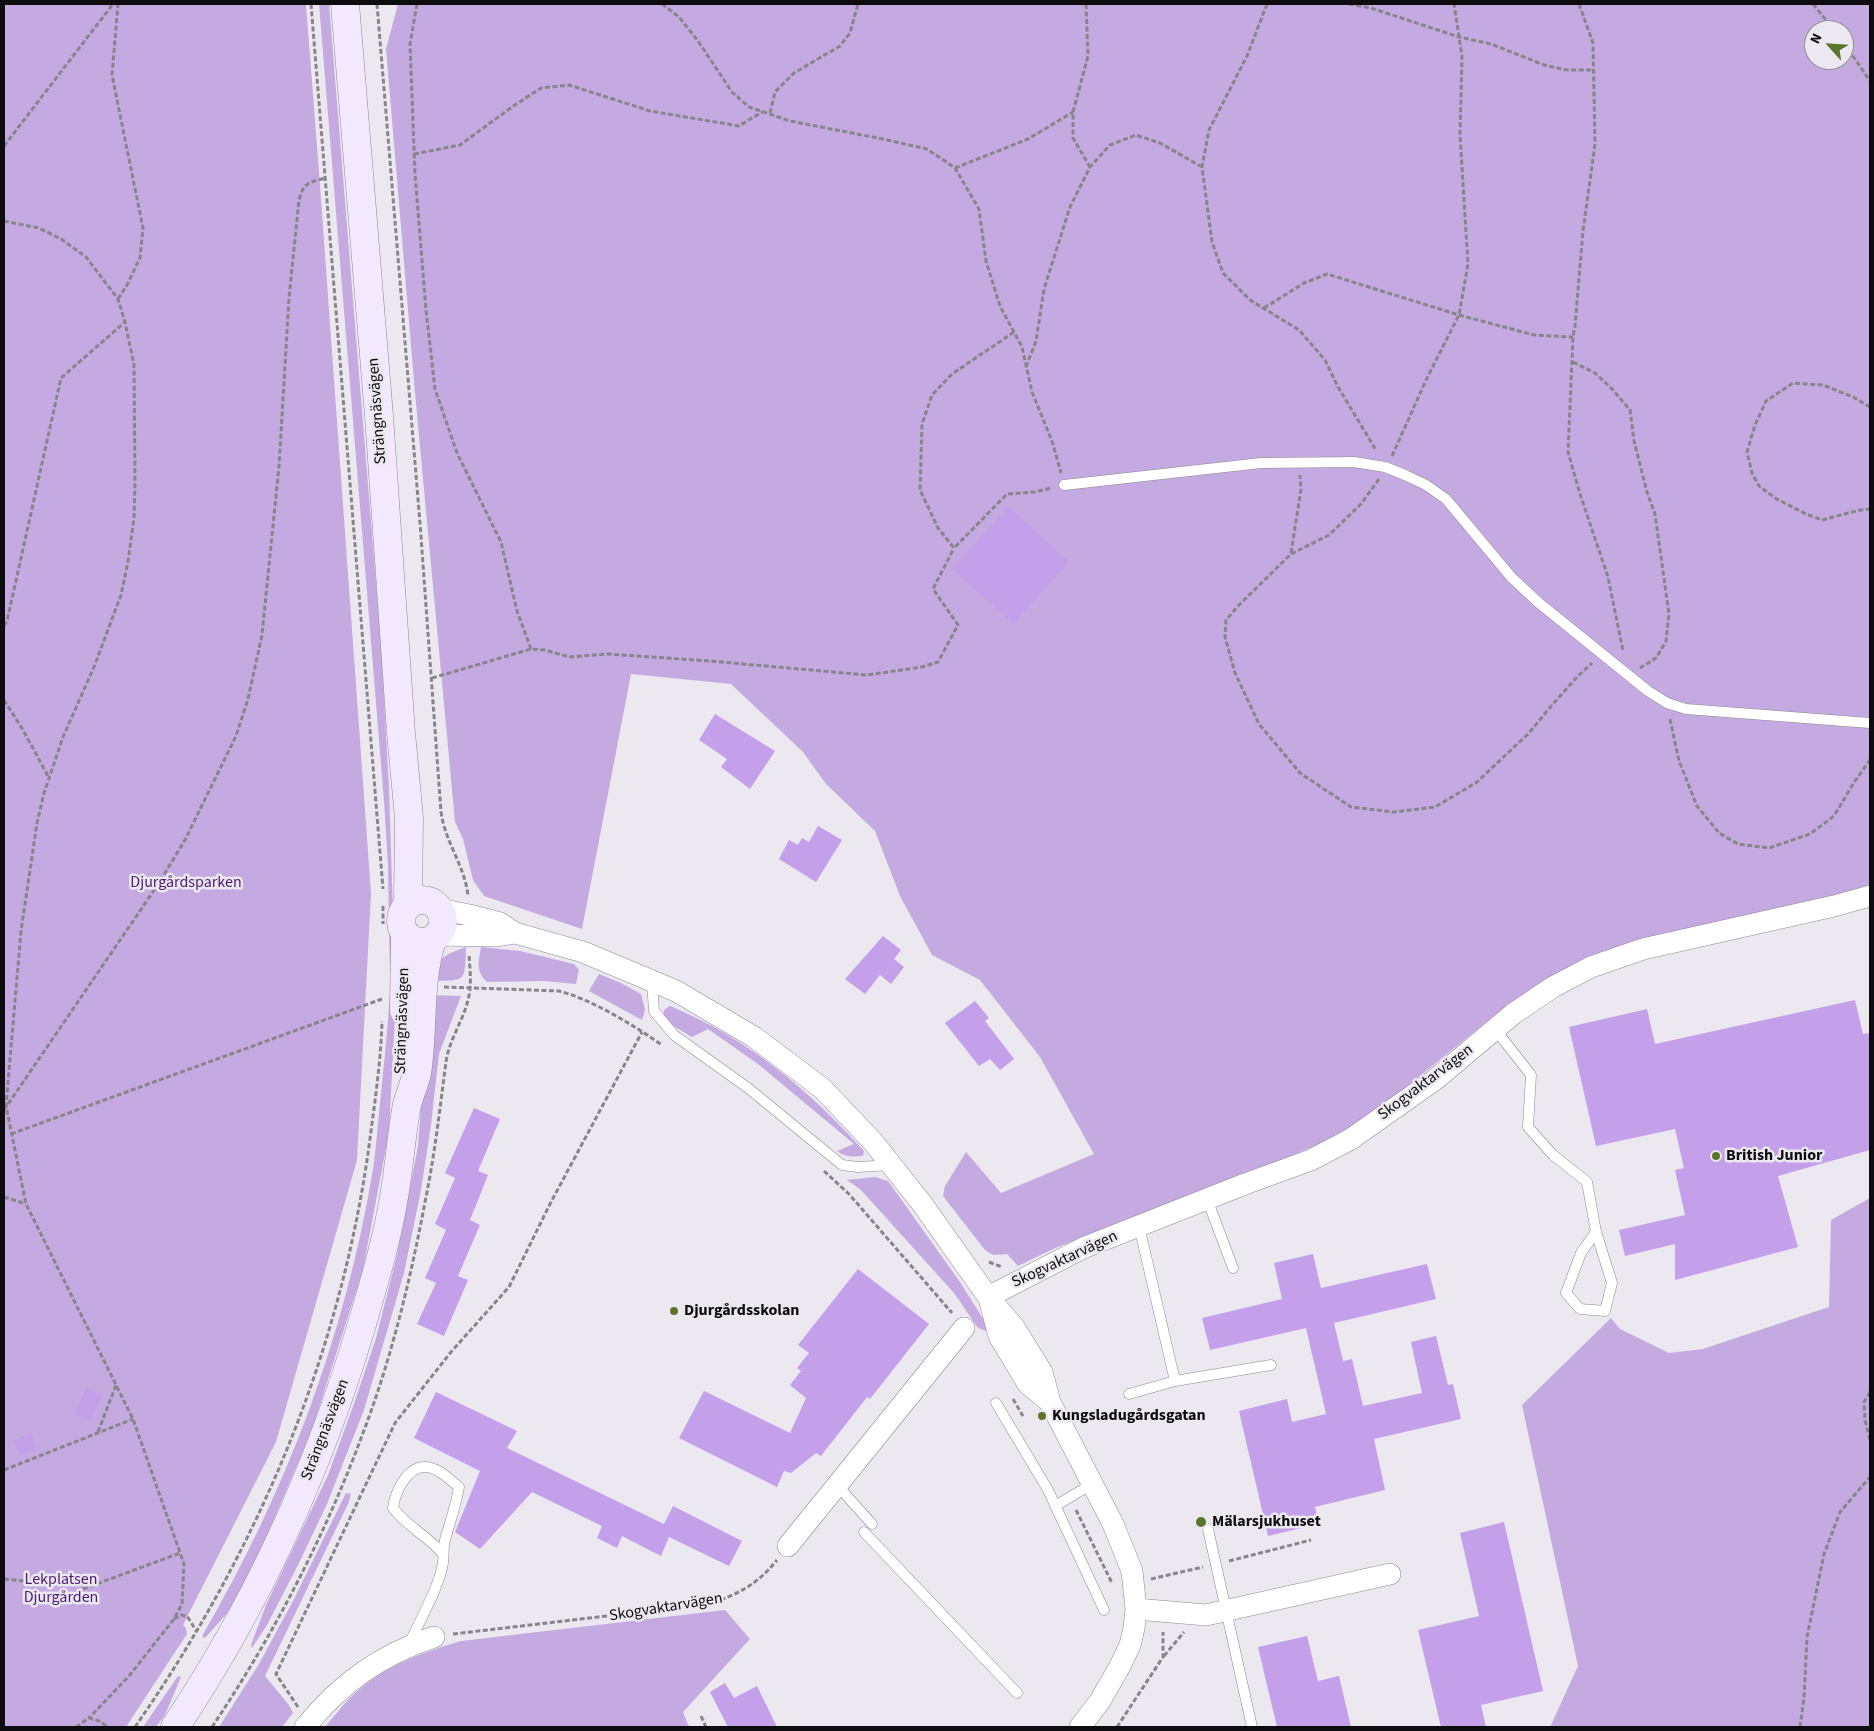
<!DOCTYPE html>
<html>
<head>
<meta charset="utf-8">
<style>
	body { margin:0 }
	#map { position:relative; width:1874px; height:1731px; overflow:hidden; background:#ebe8f0; font-family:"Source Sans 3",sans-serif }
	canvas { display:block }
	.frame { position:absolute; inset:0; border:5px solid #0d0c0e; pointer-events:none }
	.north { position:absolute; left:1804px; top:20px; width:50px; height:50px; box-sizing:border-box; background:#ebe8f0; border:1px solid #929096; border-radius:50%; rotate:296deg; font-size:14px; font-weight:700; line-height:20px; text-align:center; color:#0d0c0e }
	.north::after { content:''; display:block; margin:auto; width:18px; height:22px; background:#5b762a; clip-path:polygon(50% 0,100% 100%,50% 72%,0 100%) }
</style>
</head>
<body>
<div id="map">
<canvas width="1874" height="1731"></canvas>
<div class="frame"></div>
<div class="north">N</div>
</div>
<script>
const context = document.querySelector('canvas').getContext('2d');
context.lineJoin = 'round';
function fillPath(path, color) { context.fillStyle = color; context.fill(path, 'evenodd'); }
function stroke(path, color, width, dash) { context.strokeStyle = color; context.lineWidth = width; context.lineCap = dash ? 'butt' : 'round'; context.setLineDash(dash || []); context.stroke(path); }
function write(font, color, halo, rows, align = 'center') {
  context.font = font + ' "Source Sans 3",sans-serif'; context.lineWidth = 5; context.setLineDash([]); context.textBaseline = 'middle'; context.strokeStyle = halo; context.fillStyle = color; for (const [text, x, y, turn = 0] of rows) {
    context.save(); context.translate(x, y); context.rotate((+turn || 0) * Math.PI / 180); context.textAlign = isNaN(turn) ? turn : align; if (halo) context.strokeText(text, 0, 0); context.fillText(text, 0, 0); context.restore();
  }
}
fillPath(new Path2D(`
	M 4,4 L 306,4 L 320,185 L 371,893 L 357,1160 L 276,1442 L 183,1625 L 186,1628 L 187,1634 L 126,1727 L 4,1727 Z
	M 319,4 L 329,4 L 381,645 L 389,788 L 395,977 L 390,976 L 388,866 L 384,801 Z
	M 398,4 L 1870,4 L 1870,889 L 1568,968 L 1528,991 L 1490,1019 L 1382,1107 L 1327,1141 L 1206,1191 L 1137,1215 L 1053,1249 L 1018,1266 L 1007,1254 L 993,1255 L 985,1250 L 943,1196 L 945,1186 L 966,1152 L 1001,1193 L 1094,1154 L 1040,1057 L 980,980 L 932,955 L 900,896 L 875,831 L 826,784 L 803,752 L 731,684 L 631,674 L 582,929 L 484,896 L 473,880 L 463,839 L 455,822 L 415,393 L 386,49 ZM 1814,30 L 1844,30 L 1844,60 L 1814,60 Z
	M 466,947 C 465,984 466,980 430,981 C 438,958 443,955 466,947 Z
	M 481,947 L 520,951 L 574,964 L 579,970 L 576,984 L 544,981 L 487,982 C 475,971 479,961 481,947 Z
	M 599,974 L 621,983 L 641,994 L 645,1010 L 642,1020 L 589,991 Z
	M 430,995 L 461,996 L 439,1054 L 431,1125 L 421,1190 L 404,1273 L 364,1410 L 327,1504 L 298,1565 L 267,1625 L 252,1648 L 251,1645 L 266,1605 L 328,1475 L 355,1401 L 376,1338 L 397,1255 L 418,1146 Z
	M 390,996 L 396,996 L 389,1132 L 363,1269 L 312,1430 L 259,1554 L 230,1610 L 205,1638 L 202,1636 C 286,1493 346,1333 373,1169 C 376,1150 377,1131 379,1113 C 383,1074 387,1035 390,996 Z
	M 670,1006 C 747,1038 809,1090 864,1151 L 863,1156 C 853,1157 845,1157 837,1151 L 854,1144 L 758,1064 L 708,1029 L 692,1037 L 670,1024 L 663,1017 L 664,1010 Z
	M 875,1177 L 888,1181 L 960,1282 L 990,1330 L 989,1332 L 978,1328 L 954,1293 L 861,1190 L 847,1180 Z
	M 1870,1198 L 1870,1727 L 1550,1727 L 1578,1666 L 1522,1405 L 1611,1318 L 1620,1329 L 1669,1353 L 1703,1349 L 1829,1307 L 1831,1220 Z
	M 346,1493 L 351,1494 L 348,1504 L 265,1676 L 289,1705 L 293,1713 L 282,1727 L 219,1727 L 259,1664 L 293,1601 Z
	M 725,1610 L 750,1639 L 683,1712 L 689,1727 L 325,1727 C 334,1717 343,1704 353,1695 C 384,1666 421,1653 461,1641 Z
	M 178,1676 L 181,1677 L 165,1715 L 156,1727 L 143,1727 Z`), '#c5aae2');
fillPath(new Path2D(`
	M 1008,506 L 1069,562 L 1013,624 L 952,569 Z
	M 715,714 L 775,751 L 750,789 L 721,767 L 727,759 L 699,740 Z
	M 818,826 L 842,840 L 816,882 L 779,859 L 789,840 L 798,845 L 802,838 L 809,842 Z
	M 883,936 L 901,950 L 894,959 L 904,967 L 891,984 L 880,975 L 865,994 L 845,979 Z
	M 1855,1000 L 1863,1034 L 1870,1033 L 1870,1150 L 1778,1176 L 1798,1247 L 1675,1280 L 1675,1244 L 1625,1256 L 1619,1230 L 1685,1215 L 1675,1170 L 1684,1168 L 1675,1129 L 1596,1146 L 1569,1027 L 1647,1009 L 1655,1044 Z
	M 975,1001 L 989,1018 L 985,1021 L 1014,1059 L 1000,1070 L 990,1059 L 979,1066 L 945,1023 Z
	M 474,1108 L 500,1119 L 478,1171 L 488,1175 L 470,1220 L 480,1225 L 458,1276 L 468,1280 L 444,1336 L 417,1324 L 436,1283 L 425,1278 L 446,1230 L 435,1224 L 455,1178 L 445,1173 Z
	M 1313,1254 L 1321,1288 L 1427,1264 L 1436,1299 L 1334,1323 L 1343,1361 L 1352,1359 L 1363,1406 L 1422,1393 L 1411,1342 L 1436,1336 L 1448,1385 L 1453,1384 L 1461,1419 L 1374,1439 L 1385,1490 L 1315,1507 L 1319,1524 L 1268,1536 L 1239,1411 L 1287,1399 L 1292,1422 L 1326,1414 L 1306,1328 L 1210,1350 L 1202,1318 L 1282,1299 L 1274,1263 Z
	M 858,1269 L 929,1324 L 870,1399 L 867,1397 L 821,1456 L 816,1453 L 791,1473 L 784,1471 L 777,1487 L 679,1438 L 704,1391 L 790,1433 L 806,1398 L 790,1385 L 801,1371 L 797,1368 L 809,1353 L 798,1345 Z
	M 86,1388 L 102,1395 L 91,1421 L 75,1414 Z
	M 436,1392 L 517,1431 L 507,1448 L 664,1524 L 673,1506 L 742,1541 L 729,1566 L 669,1537 L 661,1556 L 622,1536 L 617,1548 L 597,1538 L 602,1526 L 532,1492 L 480,1549 L 455,1532 L 480,1471 L 414,1438 Z
	M 31,1433 L 37,1450 L 20,1456 L 14,1440 Z
	M 1504,1522 L 1543,1691 L 1481,1705 L 1486,1727 L 1441,1727 L 1418,1630 L 1479,1616 L 1460,1533 Z
	M 1307,1636 L 1318,1681 L 1339,1676 L 1351,1727 L 1277,1727 L 1258,1647 Z
	M 725,1683 L 734,1698 L 757,1686 L 777,1727 L 728,1727 L 710,1692 Z`), '#c49fea');
const lane = new Path2D(`
	M 1064,485 L 1261,463 L 1354,462 L 1385,467 L 1405,475 L 1426,485 L 1446,499 L 1512,578 L 1539,603 L 1648,691 L 1667,703 L 1686,709 L 1870,723
	M 652,981 L 654,1011 L 674,1035 L 748,1088 L 842,1165 L 858,1167 L 891,1165
	M 1495,1029 L 1531,1075 L 1528,1127 L 1553,1155 L 1587,1182 L 1596,1232 L 1581,1253 L 1566,1293 L 1580,1309 L 1605,1311 L 1612,1283 L 1596,1232
	M 1207,1199 L 1233,1268
	M 1139,1226 L 1175,1381 L 1271,1365
	M 1129,1394 L 1175,1381
	M 996,1403 L 1048,1490 L 1104,1610
	M 837,1485 L 872,1524
	M 1055,1506 L 1092,1484
	M 1208,1529 L 1252,1727
	M 864,1532 L 1017,1693
	M 409,1645 C 419,1621 439,1588 443,1563 C 444,1555 443,1547 445,1540 C 450,1522 456,1506 459,1487 C 450,1480 438,1467 425,1467 C 406,1467 395,1493 393,1508 C 407,1527 428,1536 443,1554`);
const street = new Path2D(`
	M 439,909 L 469,915 L 500,923 L 515,933 L 583,952 L 676,991 L 754,1037 L 823,1089 L 874,1143 L 923,1205 L 988,1297 L 1014,1327 L 1042,1372 L 1050,1402 L 1113,1524 L 1132,1571 L 1136,1609 L 1134,1628 L 1130,1645 L 1120,1666 L 1100,1701 L 1080,1727
	M 437,935 L 497,936 L 515,933
	M 988,1297 L 1083,1248 L 1245,1184 L 1311,1160 L 1351,1139 L 1436,1079 L 1513,1014 L 1553,987 L 1591,967 L 1643,949 L 1834,906 L 1870,896
	M 990,1302 L 999,1336 L 1028,1384 L 1050,1402
	M 788,1546 L 964,1328
	M 1136,1609 L 1206,1615 L 1390,1574
	M 305,1727 C 341,1683 380,1655 434,1637`);
const secondary = new Path2D(`
	M 345,4 L 379,416 L 401,733 L 409,818 L 408,906
	M401 921a21 21 0 1 1 42 0a21 21 0 1 1-42 0Z
	M 404,1011 L 405,934
	M 175,1727 C 258,1603 320,1466 362,1324 C 374,1282 387,1240 394,1197 C 399,1168 401,1139 406,1110 C 408,1097 414,1086 417,1073 C 424,1029 418,983 432,940`);
stroke(lane, '#8c8890', 11);
stroke(street, '#8c8890', 22);
stroke(secondary, '#8c8890', 29);
stroke(new Path2D(`
	M 311,4 L 383,889
	M 377,4 L 420,523 L 441,812 C 445,842 465,866 468,896
	M 417,4 L 410,44 L 415,174 L 426,310 L 435,389 L 457,453 L 501,542 L 517,611 L 531,649
	M 662,4 L 679,17 L 698,41 L 732,92 L 749,107 L 790,121 L 883,139 L 927,149 L 955,168 L 979,209 L 986,261 L 1000,306 L 1022,347 L 1032,392 L 1052,441 L 1061,473
	M 1086,4 L 1088,56 L 1073,112 L 1073,138 L 1090,167
	M 1267,4 L 1247,56 L 1209,130 L 1202,167 L 1212,242 L 1223,273 L 1250,300 L 1299,330 L 1325,360 L 1338,387 L 1376,450
	M 1349,4 L 1371,8 L 1459,37 L 1491,44 L 1544,65 L 1567,70 L 1593,70
	M 1579,4 L 1593,43 L 1595,144 L 1583,231 L 1575,326 L 1573,337 L 1568,452 L 1580,494 L 1608,577 L 1623,651
	M 1813,4 L 1834,30
	M 1844,43 L 1870,81
	M 770,113 L 775,92 L 794,73 L 840,46 L 850,33 L 858,4
	M 4,146 L 113,4
	M 414,154 L 460,145 L 512,107 L 541,88 L 569,85 L 650,111 L 739,126 L 762,112
	M 955,168 L 1028,139 L 1073,112
	M 4,221 L 39,228 L 61,239 L 86,257 L 118,299 L 125,322 L 134,365 L 135,481 L 134,518 L 128,562 L 121,595 L 94,667 L 63,737 L 44,793 L 37,823 L 21,931 L 6,1106 L 26,1204 L 133,1419 L 184,1564 L 182,1604 L 174,1619 L 129,1676 L 89,1718
	M 118,299 L 127,285 L 140,258 L 143,228 L 112,75 L 118,4
	M 1264,308 L 1304,283 L 1327,274 L 1459,315 L 1534,335 L 1573,337
	M 1014,332 L 952,374 L 932,395 L 922,424 L 920,490 L 938,528 L 954,548 L 1007,494 L 1035,492 L 1051,488
	M 1573,362 L 1595,373 L 1612,389 L 1630,410 L 1634,441 L 1647,492 L 1655,514 L 1669,614 L 1666,641 L 1656,658 L 1640,668
	M 1026,367 L 1036,341 L 1044,289 L 1070,207 L 1090,167 L 1110,145 L 1136,135 L 1160,143 L 1202,167
	M 1870,407 L 1853,397 L 1823,385 L 1793,383 L 1766,401 L 1755,425 L 1747,452 L 1752,473 L 1759,486 L 1775,498 L 1806,514 L 1822,520 L 1860,510 L 1870,509
	M 1392,456 L 1427,378 L 1459,315 L 1468,264 L 1460,135 L 1462,56 L 1454,4
	M 1379,479 L 1361,504 L 1329,535 L 1291,554 L 1239,605 L 1226,620 L 1225,637 L 1235,673 L 1259,724 L 1300,773 L 1351,807 L 1394,812 L 1435,807 L 1477,782 L 1529,733 L 1552,705 L 1577,677 L 1592,663
	M 1291,553 L 1301,489 L 1300,475
	M 4,626 L 7,621 L 61,378 L 125,322
	M 432,678 L 531,649 L 545,650 L 569,657 L 608,654 L 710,661 L 867,675 L 922,667 L 938,662 L 958,625 L 933,589 L 954,548
	M 4,700 L 23,730 L 49,778
	M 1670,719 L 1679,761 L 1697,806 L 1719,833 L 1738,844 L 1769,848 L 1810,834 L 1834,816 L 1853,784 L 1870,760
	M 383,906 L 383,924
	M 444,987 L 559,991 C 593,1000 633,1025 662,1045
	M 4,1110 L 157,886 L 185,840 L 236,736 L 248,699 L 262,635 L 279,466 L 289,298 L 299,200 C 304,182 308,183 325,178
	M 11,1134 L 382,999
	M 824,1171 L 849,1194 L 952,1313
	M 4,1197 L 26,1204
	M 989,1262 L 1002,1267
	M 1870,1392 L 1864,1402 L 1865,1420 L 1870,1440
	M 1013,1399 L 1023,1416
	M 98,1432 L 116,1385
	M 4,1470 L 133,1419
	M 1076,1510 L 1112,1583
	M 1229,1561 L 1311,1540
	M 4,1579 L 36,1582
	M 1151,1579 L 1203,1567
	M 83,1589 L 180,1553
	M 174,1619 L 181,1615 L 187,1616 L 197,1632
	M 453,1634 L 709,1604 C 737,1595 758,1584 777,1560
	M 1164,1656 L 1184,1632
	M 298,1707 L 276,1674 L 395,1423 L 451,1352 L 509,1287 L 551,1202 L 642,1032
	M 701,1716 L 706,1727
	M 76,1727 L 89,1718 L 99,1721 L 108,1727
	M 135,1727 C 259,1549 344,1347 371,1131 C 376,1094 381,1057 382,1021
	M 212,1727 C 273,1636 325,1536 363,1433 C 392,1357 411,1277 426,1197 C 435,1153 440,1107 446,1062 C 449,1040 463,1021 468,1000 C 472,985 470,970 469,955
	M 1117,1727 L 1163,1657 L 1163,1632
	M 1800,1727 L 1804,1698 L 1807,1637 L 1824,1554 L 1840,1512 L 1870,1477`), '#87858b', 3, [5, 2.5]);
stroke(lane, '#fff', 10);
stroke(street, '#fff', 21);
stroke(secondary, '#f3e9fe', 28);
for (const [x, y, r, color] of [
	[1716,1156,5,"#5b762a"],
	[674,1311,5,"#5b762a"],
	[1042,1416,5,"#5b762a"],
	[1201,1522,6,"#5b762a"]
]) { const dot = new Path2D(); dot.arc(x, y, r, 0, 2 * Math.PI); context.fillStyle = color; context.fill(dot); stroke(dot, '#ebe8f0', 2); }
write('16px', '#0d0c0e', '#ebe8f0', [
	["Strängnäsvägen",378,411,-94],
	["Strängnäsvägen",403,1021,-88],
	["Skogvaktarvägen",1426,1083,-37],
	["Skogvaktarvägen",1065,1260,-25],
	["Strängnäsvägen",326,1430,-69],
	["Skogvaktarvägen",666,1608,-9]
]);
write('16px', '#4c1a72', '#ebe8f0', [
	["Djurgårdsparken",186,883],
	["Lekplatsen",61,1580],
	["Djurgården",61,1598]
]);
write('bold 16px', '#0d0c0e', '#ebe8f0', [
	["British Junior",1726,1156],
	["Djurgårdsskolan",684,1311],
	["Kungsladugårdsgatan",1052,1416],
	["Mälarsjukhuset",1212,1522]
], 'left');
</script>
</body>
</html>
